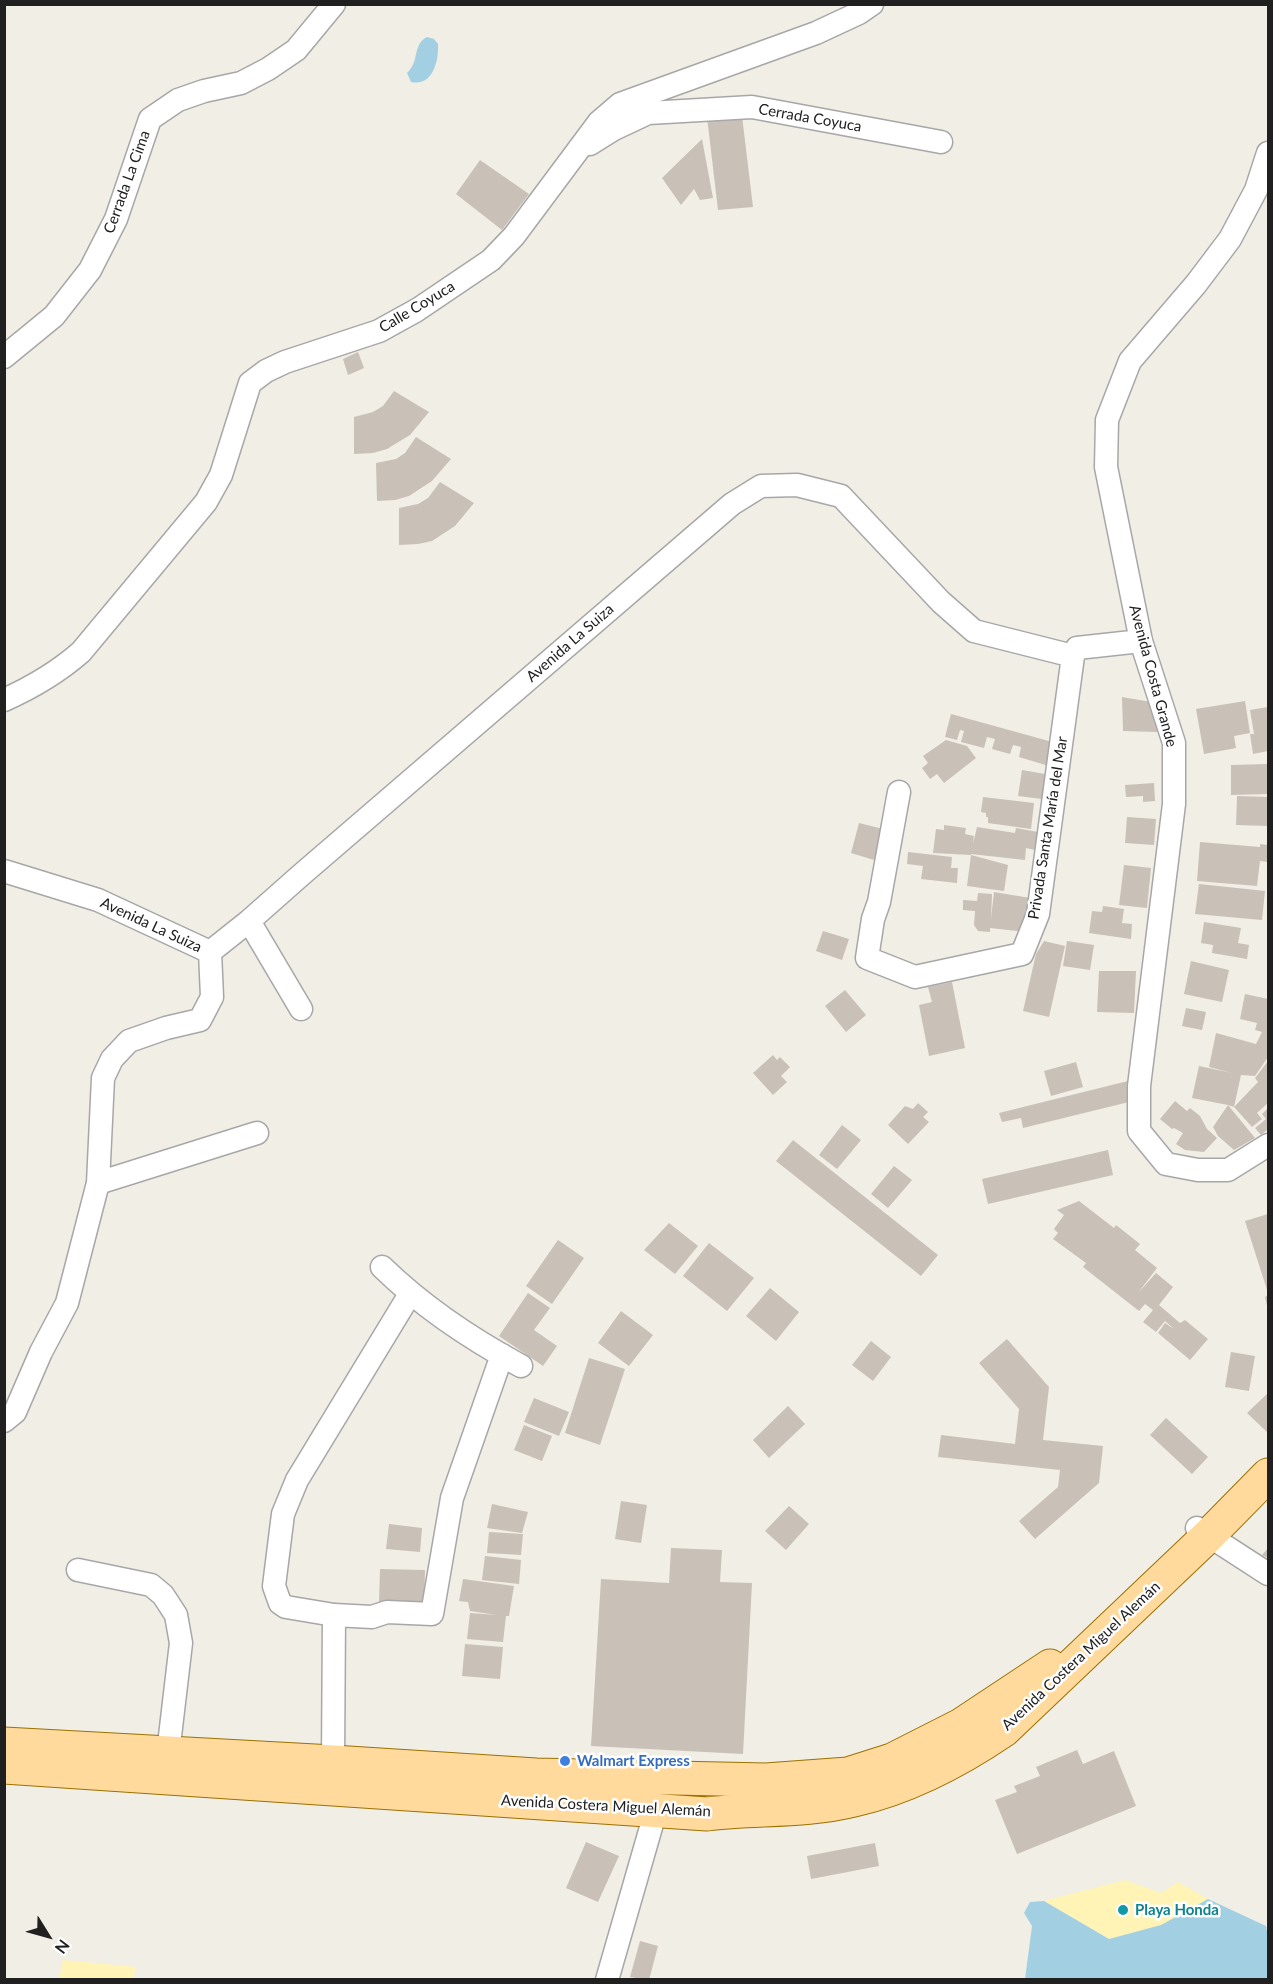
<!DOCTYPE html>
<html>
<head>
<meta charset="utf-8">
<style>
	body { margin:0 }
	#map { position:relative; width:1273px; height:1984px; overflow:hidden; background:#f1eee5; font-family:Lato,sans-serif }
	canvas { display:block }
	.frame { position:absolute; inset:0; border:6px solid #202020; pointer-events:none }
	.north { position:absolute; left:18px; top:1906px; width:60px; height:60px; -webkit-text-stroke:4px #fff; paint-order:stroke; rotate:127deg; font-size:16px; font-weight:700; line-height:24px; text-align:center; color:#202020 }
	.north::after { content:''; display:block; margin:auto; width:21px; height:27px; background:#202020; clip-path:polygon(50% 0,100% 100%,50% 72%,0 100%) }
</style>
</head>
<body>
<div id="map">
<canvas width="1273" height="1984"></canvas>
<div class="frame"></div>
<div class="north">N</div>
</div>
<script>
const context = document.querySelector('canvas').getContext('2d');
context.lineJoin = 'round';
function fillPath(path, color) { context.fillStyle = color; context.fill(path, 'evenodd'); }
function stroke(path, color, width, dash) { context.strokeStyle = color; context.lineWidth = width; context.lineCap = dash ? 'butt' : 'round'; context.setLineDash(dash || []); context.stroke(path); }
function write(font, color, halo, rows, align = 'center') {
  context.font = font + ' Lato,sans-serif'; context.lineWidth = 5; context.setLineDash([]); context.textBaseline = 'middle'; context.strokeStyle = halo; context.fillStyle = color; for (const [text, x, y, turn = 0] of rows) {
    context.save(); context.translate(x, y); context.rotate((+turn || 0) * Math.PI / 180); context.textAlign = isNaN(turn) ? turn : align; if (halo) context.strokeText(text, 0, 0); context.fillText(text, 0, 0); context.restore();
  }
}
fillPath(new Path2D(`
	M 1125,1880 L 1161,1893 L 1178,1882 L 1208,1899 L 1161,1925 L 1109,1939 L 1044,1901 Z
	M 63,1960 L 136,1967 L 133,1979 L 59,1979 Z`), '#fff4b5');
fillPath(new Path2D(`
	M 427,37 L 434,39 L 438,44 C 439,60 433,87 411,82 L 407,73 C 420,61 412,45 427,37 Z
	M 1208,1899 L 1266,1926 L 1268,1937 L 1268,1979 L 1025,1979 L 1032,1926 L 1024,1913 L 1030,1902 L 1044,1901 L 1109,1939 L 1161,1925 Z`), '#a2d0e2');
fillPath(new Path2D(`
	M 742,116 L 753,207 L 718,210 L 707,117 Z
	M 702,139 L 713,198 L 700,200 L 694,189 L 681,205 L 662,178 Z
	M 480,160 L 529,194 L 502,230 L 456,194 Z
	M 358,352 L 364,368 L 348,375 L 343,359 Z
	M 394,391 L 429,412 L 410,435 L 387,449 L 373,453 L 354,454 L 354,417 L 373,412 L 383,406 Z
	M 416,437 L 451,459 L 432,481 L 409,496 L 395,500 L 377,501 L 376,463 L 396,459 L 405,453 Z
	M 440,482 L 474,503 L 455,526 L 432,541 L 418,544 L 399,545 L 399,508 L 418,504 L 428,498 Z
	M 1122,697 L 1157,703 L 1157,732 L 1123,731 Z
	M 1245,701 L 1250,733 L 1234,736 L 1236,748 L 1204,754 L 1196,709 Z
	M 1268,707 L 1268,751 L 1253,754 L 1250,734 L 1254,734 L 1250,710 Z
	M 951,714 L 1056,743 L 1049,766 L 1019,757 L 1021,747 L 1013,745 L 1010,754 L 992,749 L 995,739 L 987,737 L 984,748 L 961,742 L 964,731 L 960,730 L 957,740 L 945,737 Z
	M 946,740 L 967,746 L 976,758 L 944,783 L 937,774 L 930,779 L 922,768 L 928,763 L 923,756 Z
	M 1268,764 L 1268,794 L 1231,795 L 1231,765 Z
	M 1022,770 L 1045,774 L 1042,799 L 1018,796 Z
	M 1154,783 L 1155,801 L 1143,802 L 1143,796 L 1126,797 L 1125,785 Z
	M 1237,796 L 1268,797 L 1268,826 L 1236,825 Z
	M 983,797 L 1034,803 L 1031,829 L 988,823 L 988,817 L 986,817 L 986,813 L 981,812 Z
	M 1127,817 L 1156,819 L 1154,845 L 1125,843 Z
	M 859,823 L 883,829 L 874,860 L 851,853 Z
	M 944,825 L 966,828 L 965,834 L 974,836 L 973,844 L 977,827 L 1015,833 L 1016,828 L 1038,832 L 1035,850 L 1026,848 L 1025,860 L 971,854 L 971,855 L 1008,865 L 1004,891 L 967,886 L 971,855 L 933,853 L 936,829 L 944,830 Z
	M 1200,842 L 1260,847 L 1260,844 L 1268,845 L 1268,862 L 1260,861 L 1257,886 L 1197,881 Z
	M 908,852 L 952,857 L 951,868 L 958,868 L 957,883 L 921,879 L 923,866 L 907,864 Z
	M 1124,865 L 1151,868 L 1147,908 L 1119,905 Z
	M 1199,884 L 1265,891 L 1262,920 L 1195,914 Z
	M 994,892 L 1030,898 L 1026,932 L 990,928 L 990,932 L 978,931 L 974,925 L 975,911 L 963,910 L 963,900 L 977,901 L 978,893 L 992,894 L 991,919 Z
	M 1103,906 L 1124,909 L 1122,923 L 1132,924 L 1131,939 L 1089,933 L 1092,911 L 1102,912 Z
	M 1204,922 L 1241,928 L 1238,943 L 1249,945 L 1247,959 L 1212,953 L 1213,945 L 1201,943 Z
	M 823,931 L 849,939 L 842,960 L 816,951 Z
	M 1044,941 L 1065,946 L 1049,1017 L 1023,1011 L 1036,954 Z
	M 1067,941 L 1094,945 L 1090,970 L 1063,966 Z
	M 1191,961 L 1229,970 L 1222,1002 L 1184,994 Z
	M 1099,971 L 1136,971 L 1134,1013 L 1097,1012 Z
	M 952,982 L 965,1048 L 929,1056 L 919,1005 L 932,1002 L 928,987 Z
	M 845,990 L 866,1015 L 846,1032 L 825,1006 Z
	M 1245,994 L 1268,999 L 1268,1057 L 1255,1076 L 1241,1075 L 1234,1107 L 1228,1105 L 1255,1138 L 1234,1150 L 1218,1136 L 1213,1127 L 1228,1105 L 1192,1098 L 1199,1066 L 1232,1073 L 1209,1067 L 1216,1033 L 1256,1044 L 1262,1032 L 1255,1030 L 1257,1023 L 1240,1019 Z
	M 1186,1008 L 1206,1012 L 1202,1030 L 1182,1026 Z
	M 773,1055 L 777,1060 L 780,1057 L 790,1067 L 781,1076 L 787,1082 L 773,1095 L 753,1073 Z
	M 1268,1061 L 1268,1103 L 1257,1113 L 1262,1119 L 1252,1127 L 1234,1107 L 1258,1082 L 1255,1078 Z
	M 1076,1062 L 1083,1087 L 1051,1096 L 1044,1071 Z
	M 1128,1081 L 1133,1101 L 1023,1128 L 1021,1118 L 1002,1122 L 999,1113 Z
	M 1175,1101 L 1187,1111 L 1190,1108 L 1200,1116 L 1207,1129 L 1217,1138 L 1204,1152 L 1185,1150 L 1176,1144 L 1183,1133 L 1174,1128 L 1172,1129 L 1160,1119 Z
	M 918,1103 L 928,1112 L 923,1117 L 929,1122 L 908,1144 L 888,1125 L 905,1106 L 913,1109 Z
	M 1268,1108 L 1268,1129 L 1261,1135 L 1255,1128 L 1266,1119 L 1262,1114 Z
	M 842,1125 L 861,1140 L 837,1169 L 819,1155 Z
	M 793,1140 L 938,1255 L 921,1276 L 776,1161 Z
	M 1108,1150 L 1113,1175 L 988,1204 L 982,1179 Z
	M 894,1166 L 912,1180 L 888,1208 L 871,1194 Z
	M 1079,1201 L 1114,1228 L 1116,1225 L 1140,1244 L 1135,1250 L 1157,1268 L 1138,1293 L 1156,1273 L 1173,1287 L 1159,1305 L 1180,1323 L 1185,1320 L 1208,1339 L 1190,1360 L 1158,1333 L 1165,1323 L 1174,1329 L 1165,1321 L 1156,1332 L 1143,1322 L 1153,1310 L 1145,1304 L 1139,1311 L 1083,1267 L 1086,1263 L 1053,1239 L 1058,1233 L 1054,1229 L 1064,1215 L 1057,1210 Z
	M 1268,1214 L 1268,1293 L 1245,1221 Z
	M 669,1223 L 698,1246 L 675,1274 L 644,1250 Z
	M 558,1240 L 584,1258 L 552,1304 L 526,1286 Z
	M 709,1243 L 754,1278 L 727,1311 L 683,1276 Z
	M 770,1288 L 799,1312 L 776,1341 L 746,1316 Z
	M 528,1293 L 550,1308 L 534,1330 L 557,1346 L 543,1366 L 499,1336 Z
	M 1268,1295 L 1268,1310 L 1265,1297 Z
	M 621,1311 L 653,1335 L 629,1366 L 598,1343 Z
	M 1007,1339 L 1049,1387 L 1043,1440 L 1103,1446 L 1099,1483 L 1035,1539 L 1019,1521 L 1058,1487 L 1060,1470 L 938,1457 L 941,1435 L 1015,1444 L 1019,1409 L 979,1363 Z
	M 871,1341 L 891,1357 L 873,1381 L 852,1365 Z
	M 1231,1352 L 1255,1356 L 1249,1391 L 1225,1387 Z
	M 589,1358 L 625,1369 L 600,1445 L 565,1433 Z
	M 1268,1393 L 1268,1433 L 1247,1413 Z
	M 534,1398 L 569,1412 L 559,1436 L 524,1422 Z
	M 788,1406 L 805,1424 L 769,1458 L 753,1440 Z
	M 1166,1418 L 1208,1457 L 1192,1474 L 1150,1435 Z
	M 524,1425 L 552,1436 L 542,1461 L 514,1450 Z
	M 621,1501 L 647,1505 L 641,1543 L 615,1539 Z
	M 492,1504 L 528,1512 L 522,1533 L 487,1528 Z
	M 789,1506 L 809,1524 L 786,1550 L 765,1531 Z
	M 389,1524 L 422,1528 L 420,1552 L 386,1549 Z
	M 489,1532 L 523,1534 L 521,1555 L 487,1553 Z
	M 671,1548 L 722,1550 L 720,1582 L 752,1583 L 743,1754 L 591,1746 L 601,1579 L 669,1583 Z
	M 1268,1548 L 1268,1558 L 1262,1555 Z
	M 485,1556 L 521,1560 L 519,1584 L 482,1580 Z
	M 380,1569 L 425,1570 L 424,1604 L 379,1603 Z
	M 463,1579 L 514,1586 L 509,1616 L 506,1616 L 503,1642 L 467,1639 L 470,1613 L 497,1615 L 470,1611 L 468,1602 L 459,1601 Z
	M 465,1644 L 503,1647 L 500,1679 L 462,1676 Z
	M 1077,1750 L 1083,1764 L 1114,1751 L 1136,1806 L 1017,1854 L 995,1800 L 1017,1792 L 1014,1786 L 1040,1776 L 1036,1767 Z
	M 586,1842 L 619,1856 L 598,1902 L 566,1888 Z
	M 875,1843 L 879,1866 L 811,1879 L 807,1856 Z
	M 640,1941 L 658,1946 L 649,1980 L 630,1977 Z`), '#c9c0b8');
const minor = new Path2D(`
	M 590,144 L 614,129 L 648,113 L 752,107 L 941,142
	M 1268,153 L 1256,190 L 1230,239 L 1196,284 L 1130,361 L 1107,420 L 1106,467 L 1141,641 L 1174,743 L 1174,804 L 1139,1086 L 1139,1131 L 1166,1164 L 1198,1170 L 1228,1170 L 1268,1145
	M 4,357 L 54,316 L 90,270 L 116,219 L 150,119 L 178,100 L 204,91 L 241,83 L 268,69 L 296,50 L 334,4
	M 4,700 C 33,687 57,673 81,652 L 206,502 L 221,475 L 250,383 L 266,371 L 285,362 L 379,331 L 417,310 L 491,260 L 514,236 L 599,122 L 620,104 L 816,33 L 859,13 L 872,4
	M 899,792 L 879,902 L 873,919 L 867,958 L 915,977 L 1022,954 L 1038,914 L 1073,656
	M 4,871 L 98,900 L 210,952 L 249,921 L 301,875 L 732,504 L 761,486 L 797,485 L 841,496 L 941,602 L 974,631 L 1073,656 L 1077,648 L 1141,641
	M 249,921 L 301,1009
	M 98,1183 L 257,1133
	M 382,1267 C 422,1306 471,1339 521,1366
	M 410,1294 L 297,1480 L 283,1514 L 274,1586 L 280,1603 L 286,1607 L 334,1615 L 372,1617 L 387,1612 L 432,1614 L 452,1498 L 502,1355
	M 4,1421 L 15,1412 L 41,1352 L 67,1303 L 98,1183 L 103,1078 L 112,1059 L 129,1041 L 166,1028 L 200,1020 L 212,997 L 210,952
	M 1197,1528 L 1268,1574
	M 78,1570 L 151,1585 L 163,1595 L 176,1615 L 181,1643 L 168,1753
	M 333,1762 L 334,1615
	M 607,1980 L 656,1810`);
const primary = new Path2D(`
	M 4,1744 L 333,1762 L 536,1775 L 766,1780 L 848,1774 L 892,1760 L 961,1725 L 1050,1666
	M 4,1767 L 707,1814 C 756,1808 806,1812 854,1800 C 906,1788 960,1760 1004,1730 L 1208,1536 L 1268,1475`);
stroke(minor, '#a7a7a7', 25);
stroke(primary, '#9b7100', 35);
stroke(minor, '#fff', 22);
stroke(primary, '#ffda9c', 33);
for (const [x, y, r, color] of [
	[565,1761,6,"#3f7fe0"],
	[1123,1910,6,"#0f9aa8"]
]) { const dot = new Path2D(); dot.arc(x, y, r, 0, 2 * Math.PI); context.fillStyle = color; context.fill(dot); stroke(dot, '#fff', 2); }
write('15px', '#202020', '#fff', [
	["Cerrada Coyuca",810,118,10],
	["Cerrada La Cima",127,182,-70],
	["Calle Coyuca",417,307,-31],
	["Avenida La Suiza",570,643,-41],
	["Avenida Costa Grande",1153,676,75],
	["Privada Santa María del Mar",1048,828,-81],
	["Avenida La Suiza",151,925,25],
	["Avenida Costera Miguel Alemán",1081,1656,-43],
	["Avenida Costera Miguel Alemán",606,1806,3]
]);
write('bold 15px', '#366cbe', '#fff', [
	["Walmart Express",577,1761]
], 'left');
write('bold 15px', '#0d838f', '#fff', [
	["Playa Honda",1135,1910]
], 'left');
</script>
</body>
</html>
